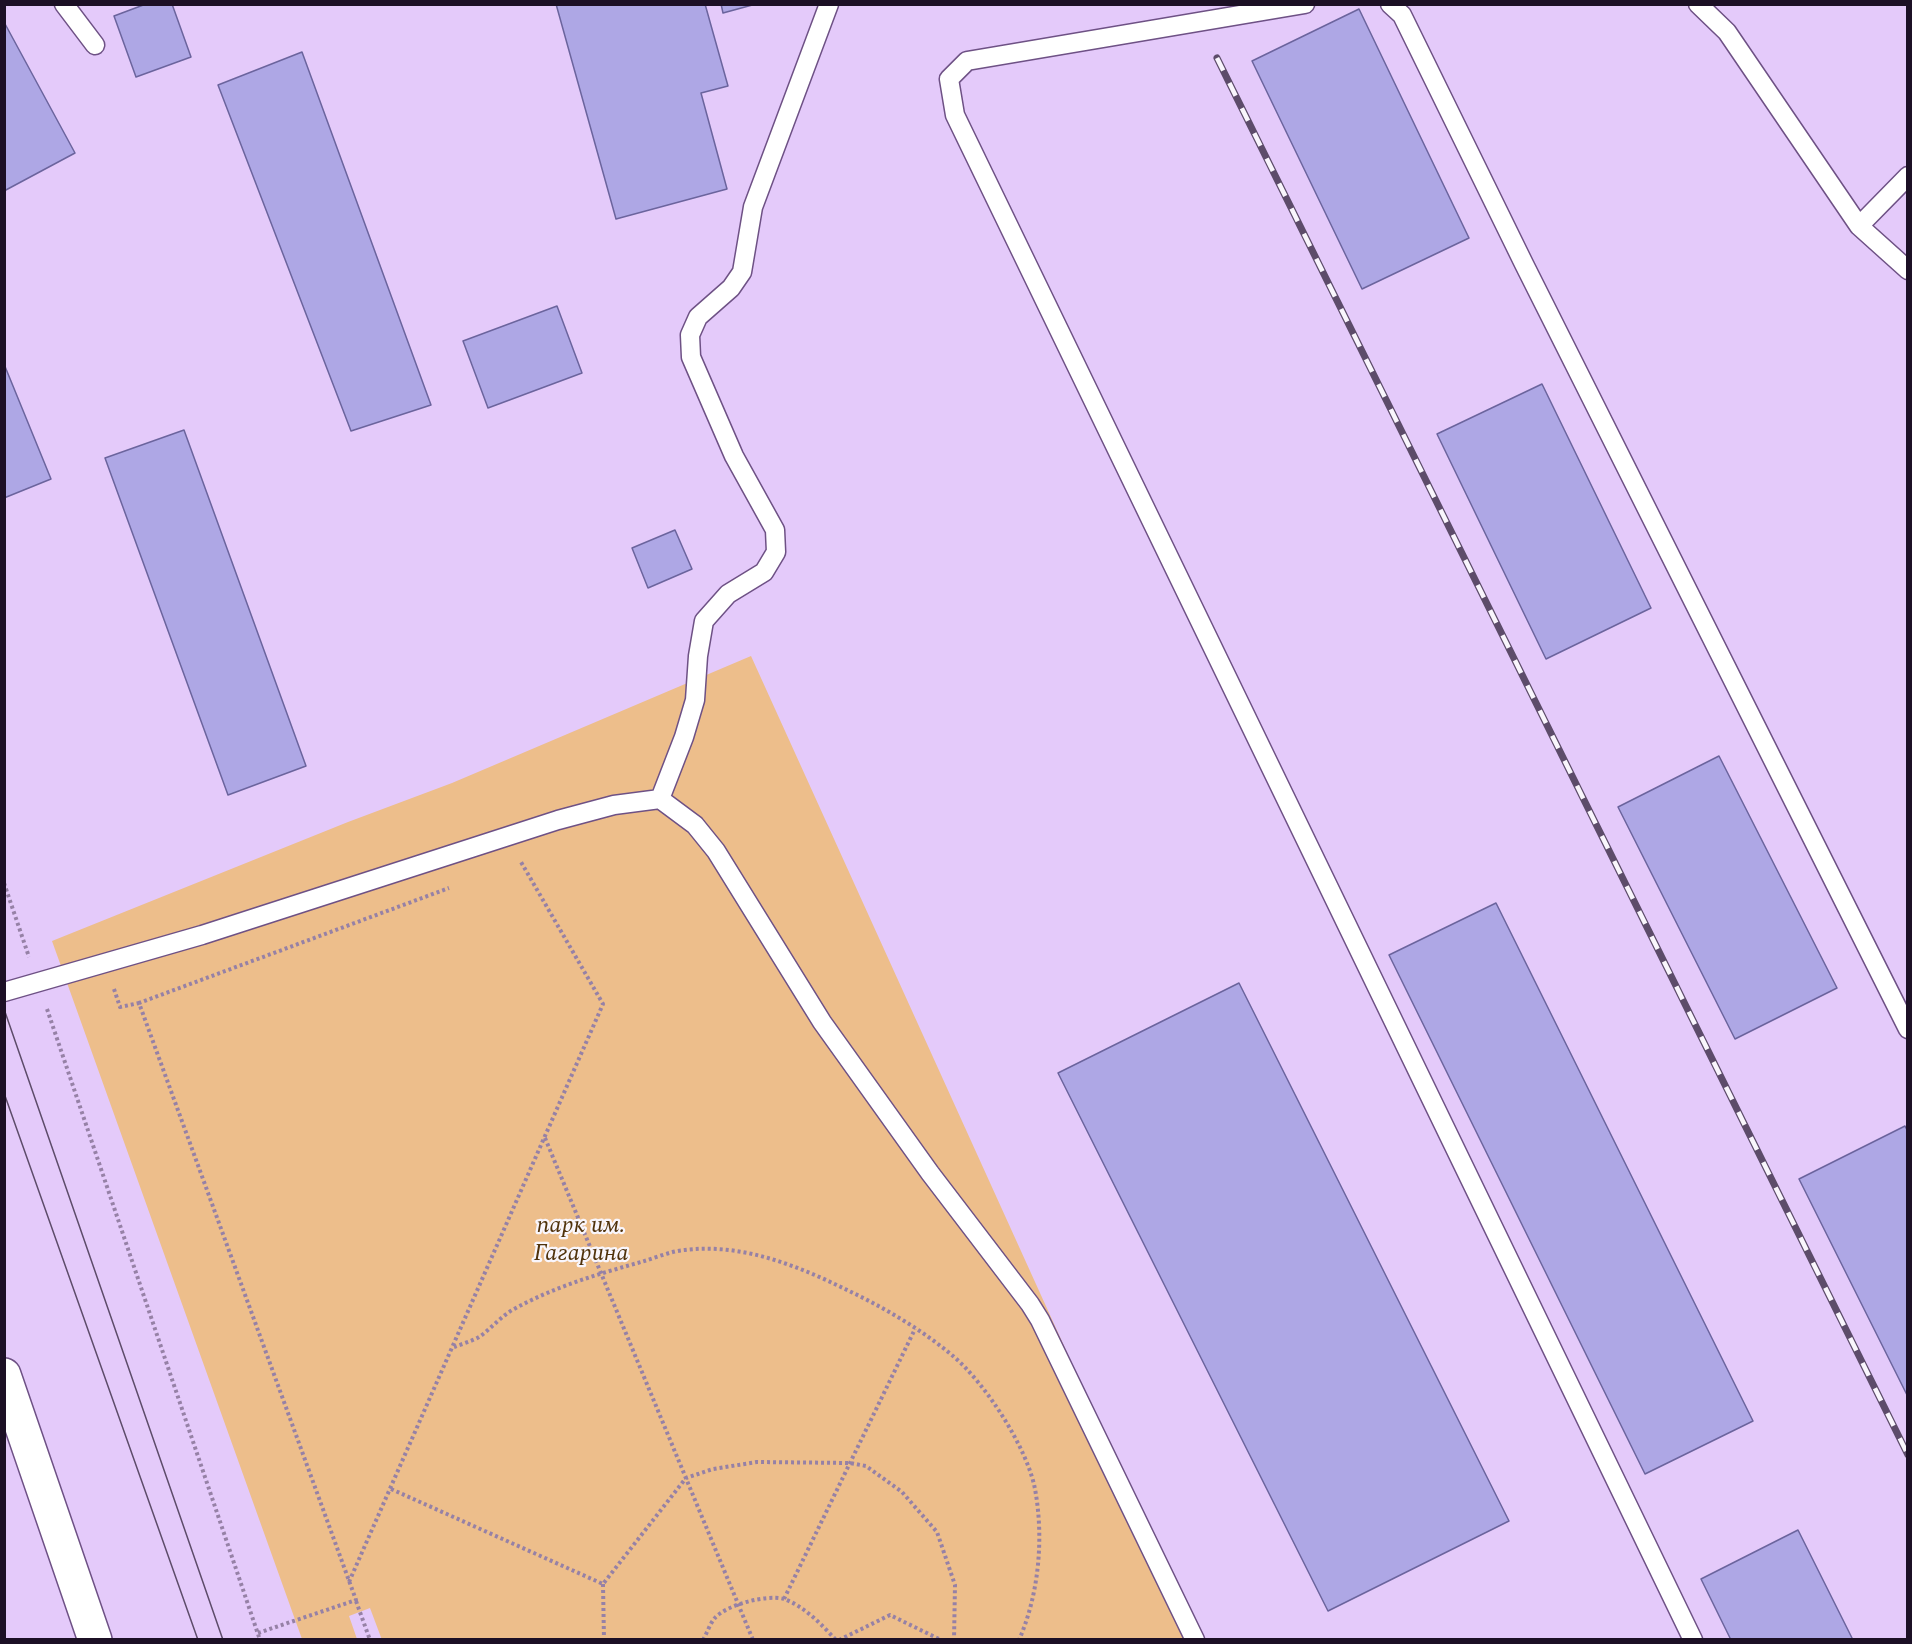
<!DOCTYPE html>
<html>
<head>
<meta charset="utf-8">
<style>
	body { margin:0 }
	#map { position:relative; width:1912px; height:1644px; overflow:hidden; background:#e4cafa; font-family:Spectral,serif }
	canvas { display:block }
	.frame { position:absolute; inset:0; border:6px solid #1c1025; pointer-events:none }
</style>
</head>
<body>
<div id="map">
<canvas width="1912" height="1644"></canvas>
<div class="frame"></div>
</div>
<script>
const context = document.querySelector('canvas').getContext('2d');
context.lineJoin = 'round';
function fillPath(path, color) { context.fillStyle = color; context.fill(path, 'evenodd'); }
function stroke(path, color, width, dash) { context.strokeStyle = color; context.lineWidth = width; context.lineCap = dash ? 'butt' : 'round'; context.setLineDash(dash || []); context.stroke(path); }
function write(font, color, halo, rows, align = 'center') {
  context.font = font + ' Spectral,serif'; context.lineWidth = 4.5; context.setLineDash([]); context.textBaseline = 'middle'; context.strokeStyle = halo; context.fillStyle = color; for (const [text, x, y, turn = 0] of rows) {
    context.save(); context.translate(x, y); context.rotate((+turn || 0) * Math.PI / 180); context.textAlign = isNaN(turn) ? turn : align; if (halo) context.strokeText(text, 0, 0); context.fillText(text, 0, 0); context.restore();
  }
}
fillPath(new Path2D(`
	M 751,656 L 1197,1639 L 382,1640 L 370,1608 L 349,1616 L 357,1639 L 302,1639 L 52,941 L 348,822 L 452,783 Z`), '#edbe8b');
const building = new Path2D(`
	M 146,4 L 172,4 L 191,57 L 136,77 L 114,16 Z
	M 556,4 L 705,4 L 728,86 L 701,93 L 727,189 L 616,219 Z
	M 721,4 L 756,4 L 723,13 Z
	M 1359,9 L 1469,238 L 1362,289 L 1252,61 Z
	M 4,22 L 75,153 L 4,191 Z
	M 302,52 L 431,405 L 351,431 L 218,85 Z
	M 557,306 L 582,373 L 488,408 L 463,341 Z
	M 4,364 L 51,479 L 4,498 Z
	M 1542,384 L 1651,608 L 1546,659 L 1437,434 Z
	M 184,430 L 306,766 L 228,795 L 105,458 Z
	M 675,530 L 692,569 L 648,588 L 632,548 Z
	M 1719,756 L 1837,988 L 1735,1039 L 1618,807 Z
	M 1496,903 L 1753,1421 L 1645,1474 L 1389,955 Z
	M 1239,983 L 1509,1521 L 1328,1611 L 1058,1073 Z
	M 1905,1126 L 1908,1132 L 1908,1397 L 1799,1179 Z
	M 1798,1530 L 1853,1640 L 1731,1640 L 1701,1579 Z`);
fillPath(building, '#aea7e5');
stroke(building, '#6b649d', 1.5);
const service = new Path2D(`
	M 64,4 L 95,45
	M 1305,4 L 967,61 L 949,79 L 955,115 L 1693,1640
	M 1390,4 L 1402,15 L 1524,264 L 1908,1029
	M 1698,4 L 1727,32 L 1859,226 L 1908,270
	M 1859,226 L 1908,176
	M 660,799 L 684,737 L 695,700 L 698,656 L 704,621 L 728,594 L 764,572 L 776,552 L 775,530 L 734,456 L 691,357 L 690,335 L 698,317 L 731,288 L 742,272 L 753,207 L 829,4
	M 4,992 L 202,935 L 558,820 L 614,805 L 660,799 L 695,825 L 716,851 L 822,1022 L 930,1173 L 1030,1304 L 1040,1320 L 1195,1640`);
const primary = new Path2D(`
	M 4,1375 L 95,1640`);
stroke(service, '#6e5185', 21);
stroke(primary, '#6e5185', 36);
stroke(new Path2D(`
	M 4,883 L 29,957
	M 114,989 L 120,1007 L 139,1003
	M 47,1009 L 260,1640
	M 545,1138 L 753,1640
	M 454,1347 C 462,1344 472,1341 479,1337 C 491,1329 501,1316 514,1309 C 554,1287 598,1274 641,1262 C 655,1258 671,1251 685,1250 C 741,1243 796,1265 845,1289 C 883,1307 921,1329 953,1356 C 985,1383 1027,1447 1035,1489 C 1044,1538 1039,1594 1019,1640
	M 391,1489 L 603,1584 L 686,1478 L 713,1469 L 757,1462 L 850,1463 L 866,1466 L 902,1492 L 937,1532 L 955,1585 L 954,1640
	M 349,1582 L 603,1004 L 521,862
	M 603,1584 L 604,1640
	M 784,1599 L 915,1329
	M 356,1601 L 370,1640
	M 258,1633 L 356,1600 L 139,1003 L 449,888
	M 703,1640 C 707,1633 710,1624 714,1619 C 725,1605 767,1594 784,1599 C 804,1606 822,1625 836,1640
	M 839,1640 L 890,1615 L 941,1640`), '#9681a6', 4, [3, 3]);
stroke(service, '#fff', 18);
stroke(primary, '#fff', 33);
stroke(new Path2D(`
	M 4,1009 L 223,1640
	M 4,1093 L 198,1640`), '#5d4c6a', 1.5);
const rail = new Path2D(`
	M 1217,58 L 1908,1455`);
stroke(rail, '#5d4c6a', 7);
stroke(rail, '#f9f6fc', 4.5, [14]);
write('italic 24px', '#50320b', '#f9f6fc', [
	["парк им.",581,1227],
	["Гагарина",581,1255]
]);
</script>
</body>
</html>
